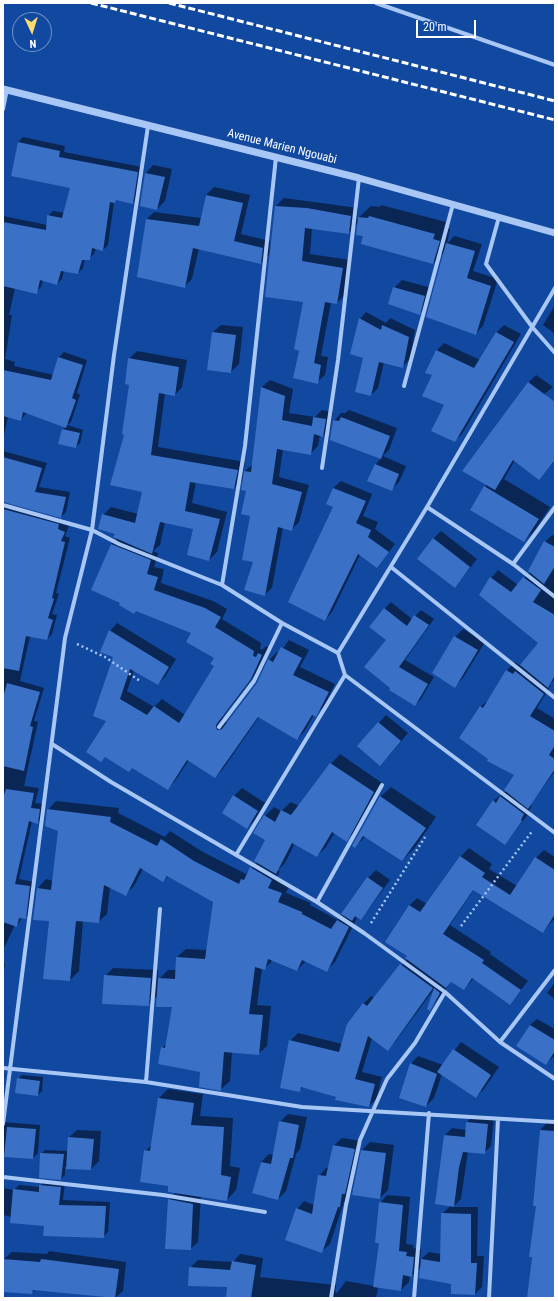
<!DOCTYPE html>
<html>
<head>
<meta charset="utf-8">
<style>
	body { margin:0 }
	#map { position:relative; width:558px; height:1301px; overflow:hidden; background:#1148a0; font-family:"Roboto Condensed",sans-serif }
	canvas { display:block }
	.frame { position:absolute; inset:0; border:4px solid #fff; pointer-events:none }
	.north { position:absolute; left:12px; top:12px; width:40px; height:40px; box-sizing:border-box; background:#1148a0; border:1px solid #7091c6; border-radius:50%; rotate:176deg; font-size:11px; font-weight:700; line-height:16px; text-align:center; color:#fff }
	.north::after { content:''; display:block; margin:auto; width:14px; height:18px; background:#ffdc6d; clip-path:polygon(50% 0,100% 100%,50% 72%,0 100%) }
	.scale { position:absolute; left:416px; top:20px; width:60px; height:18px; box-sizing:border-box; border:2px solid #fff; border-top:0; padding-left:5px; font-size:12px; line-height:14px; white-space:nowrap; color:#fff; -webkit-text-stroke:3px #1148a0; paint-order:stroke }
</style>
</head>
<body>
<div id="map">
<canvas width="558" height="1301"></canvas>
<div class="frame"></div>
<div class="north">N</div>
<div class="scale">20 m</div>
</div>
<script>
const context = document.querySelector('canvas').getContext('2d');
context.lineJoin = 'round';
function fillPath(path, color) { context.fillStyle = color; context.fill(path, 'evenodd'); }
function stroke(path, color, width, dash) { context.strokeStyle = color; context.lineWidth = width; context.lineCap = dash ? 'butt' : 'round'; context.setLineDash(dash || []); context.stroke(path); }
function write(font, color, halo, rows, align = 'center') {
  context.font = font + ' "Roboto Condensed",sans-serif'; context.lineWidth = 3; context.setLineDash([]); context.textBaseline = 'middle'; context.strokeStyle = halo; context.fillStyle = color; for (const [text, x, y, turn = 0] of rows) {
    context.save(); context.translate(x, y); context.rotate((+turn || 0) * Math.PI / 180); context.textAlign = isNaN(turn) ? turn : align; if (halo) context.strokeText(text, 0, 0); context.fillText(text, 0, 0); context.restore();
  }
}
fillPath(new Path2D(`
	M 23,137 L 65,146 L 64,152 L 142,167 L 138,198 L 133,203 L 118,199 L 114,202 L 108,245 L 103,250 L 96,248 L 94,254 L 89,259 L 85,259 L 83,268 L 78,273 L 64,271 L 62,279 L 57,284 L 43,280 L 41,287 L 36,292 L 15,288 L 9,315 L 12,315 L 5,359 L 15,362 L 14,366 L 54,375 L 59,357 L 64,352 L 87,360 L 77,393 L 80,395 L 71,422 L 67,425 L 83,430 L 80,443 L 76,447 L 63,429 L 66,427 L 27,412 L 21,420 L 8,417 L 3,439 L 3,216 L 47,225 L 48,216 L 53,211 L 65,213 L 71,187 L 18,142 Z
	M 153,165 L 172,169 L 165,201 L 157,209 L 146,173 Z
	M 214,187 L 250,195 L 241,234 L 270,241 L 269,255 L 261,263 L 199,248 L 192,279 L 184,287 L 146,220 L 154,212 L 201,218 L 206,195 Z
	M 284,198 L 358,208 L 357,219 L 371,206 L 380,207 L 381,205 L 446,222 L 444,227 L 450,229 L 447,244 L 454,236 L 482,244 L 473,271 L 498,279 L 483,326 L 476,333 L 445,251 L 433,263 L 365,235 L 358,223 L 349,233 L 312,228 L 310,254 L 350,260 L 345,295 L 337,303 L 331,302 L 321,356 L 328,357 L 325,375 L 317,382 L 300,350 L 304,301 L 276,206 Z
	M 402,280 L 432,288 L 427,306 L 419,314 L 394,288 Z
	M 555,305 L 555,334 L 543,325 Z
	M 366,312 L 386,323 L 390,318 L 415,330 L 410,359 L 403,366 L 384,362 L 378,388 L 371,395 L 360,319 Z
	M 221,325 L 243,327 L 239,364 L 231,372 L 213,332 Z
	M 504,325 L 521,334 L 462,434 L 454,441 L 445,404 L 433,374 L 436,351 L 444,343 L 480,360 L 497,332 Z
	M 137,351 L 187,360 L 182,387 L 175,395 L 165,393 L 158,447 L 245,462 L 242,481 L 234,488 L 196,482 L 192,503 L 227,512 L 217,552 L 209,560 L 195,529 L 165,522 L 160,545 L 153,551 L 158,553 L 154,567 L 164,569 L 161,583 L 213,601 L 227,609 L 222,619 L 261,643 L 260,649 L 262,650 L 266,646 L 269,648 L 258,671 L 223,717 L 224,723 L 228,722 L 258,684 L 269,660 L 277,652 L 279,654 L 289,640 L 309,650 L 300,667 L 335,684 L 323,708 L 314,715 L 304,732 L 297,739 L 259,717 L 223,769 L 215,777 L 189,760 L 175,781 L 168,789 L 107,720 L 114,656 L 110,631 L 117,623 L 176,659 L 165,677 L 158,684 L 134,670 L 127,691 L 154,707 L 162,699 L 185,715 L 215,666 L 216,657 L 193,632 L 93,590 L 111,544 L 118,538 L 103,515 L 111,507 L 138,514 L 144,492 L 125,434 L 130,384 L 129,359 Z
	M 536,375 L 553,387 L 513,420 L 527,439 L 521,450 L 546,431 L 555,439 L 555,461 L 539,479 L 515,460 L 504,479 L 550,507 L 535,530 L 524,541 L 471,509 L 487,484 L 463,470 L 528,383 Z
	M 270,380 L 293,389 L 289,413 L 315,417 L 322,410 L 333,412 L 330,429 L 323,436 L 320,435 L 318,446 L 310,454 L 283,449 L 279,477 L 309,485 L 299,522 L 292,529 L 283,527 L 272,588 L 264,595 L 254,561 L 252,515 L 245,471 L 253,464 L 262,387 Z
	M 349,410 L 397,428 L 389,450 L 383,456 L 406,466 L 399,482 L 391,490 L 369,481 L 376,464 L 381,458 L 331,439 L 334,421 L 341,413 L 345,413 Z
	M 3,451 L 47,463 L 39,487 L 70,492 L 66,512 L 61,517 L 5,501 L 7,504 L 64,520 L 63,524 L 69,526 L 65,536 L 70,538 L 56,593 L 59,594 L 52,614 L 57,615 L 52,634 L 47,639 L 30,636 L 20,681 L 44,688 L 34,721 L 38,722 L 24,786 L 39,788 L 35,803 L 44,804 L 42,818 L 38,823 L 32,821 L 19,879 L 34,882 L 30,913 L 25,918 L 22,918 L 17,926 L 15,925 L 3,950 Z
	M 341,481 L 372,494 L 363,516 L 378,522 L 375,529 L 395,544 L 377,567 L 360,555 L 332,612 L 325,620 L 335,507 L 333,488 Z
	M 441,531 L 477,559 L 455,587 L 433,539 Z
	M 552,535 L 555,536 L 555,681 L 554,680 L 550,684 L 551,685 L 537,708 L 555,719 L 555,771 L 530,805 L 532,806 L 528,812 L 529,813 L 505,844 L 493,801 L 506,791 L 515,775 L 460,738 L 481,706 L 490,699 L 507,670 L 515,662 L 521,666 L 540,643 L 491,578 L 498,570 L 518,585 L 530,572 L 545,542 Z
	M 391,602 L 412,619 L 421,610 L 434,619 L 405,660 L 434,677 L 421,699 L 415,705 L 391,689 L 385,608 Z
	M 463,629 L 485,642 L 463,678 L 455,686 L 455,637 Z
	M 386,715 L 408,733 L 388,757 L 358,746 Z
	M 340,754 L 382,783 L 356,831 L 346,840 L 335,832 L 326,847 L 317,856 L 295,843 L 285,863 L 278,870 L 280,871 L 276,879 L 290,884 L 286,893 L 311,903 L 310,905 L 338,920 L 368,878 L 376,870 L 390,880 L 368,910 L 361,918 L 357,915 L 355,917 L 357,918 L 335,962 L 326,971 L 306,961 L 297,970 L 273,960 L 265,968 L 262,968 L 257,1005 L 271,1006 L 267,1046 L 258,1054 L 232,1052 L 230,1081 L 221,1089 L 201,1071 L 162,1048 L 167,1043 L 173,1006 L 157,996 L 148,1005 L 105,976 L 113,968 L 158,970 L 158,980 L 168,970 L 176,970 L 177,957 L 186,949 L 207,950 L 214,901 L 169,876 L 163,881 L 143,869 L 134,886 L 126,894 L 110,887 L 107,914 L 98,922 L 83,920 L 79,971 L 70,980 L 38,888 L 46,879 L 53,881 L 59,830 L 48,810 L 56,801 L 119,808 L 118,813 L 165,837 L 170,831 L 203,852 L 246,874 L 257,862 L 266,840 L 265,816 L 274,807 L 281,811 L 291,802 L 299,806 L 331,764 Z
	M 391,787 L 436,817 L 413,850 L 402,860 L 365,837 L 355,846 L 380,797 Z
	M 242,788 L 265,803 L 255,820 L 247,828 L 234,796 Z
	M 469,848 L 492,864 L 489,869 L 517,886 L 536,858 L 544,850 L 555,857 L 555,918 L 543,932 L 474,889 L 450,925 L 491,952 L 490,954 L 528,981 L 510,1004 L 474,978 L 464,989 L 452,981 L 430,1009 L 428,1009 L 435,988 L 395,1042 L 388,1050 L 372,1038 L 362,1072 L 382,1077 L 376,1099 L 369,1106 L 303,1087 L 299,1091 L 290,1041 L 298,1033 L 342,1044 L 348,1025 L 364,1003 L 371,996 L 374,998 L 407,959 L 409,906 L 417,898 L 427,904 L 461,856 Z
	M 3,963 L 5,964 L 3,977 Z
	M 555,982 L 555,999 L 547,993 Z
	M 537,1019 L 555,1029 L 555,1059 L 553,1057 L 546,1064 L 530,1025 Z
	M 461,1042 L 499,1067 L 484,1089 L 476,1097 L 442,1074 L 434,1098 L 426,1106 L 411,1064 L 418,1056 L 443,1065 Z
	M 22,1075 L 43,1077 L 42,1091 L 38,1095 L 18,1079 Z
	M 168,1089 L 203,1094 L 200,1116 L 233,1118 L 230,1166 L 240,1168 L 236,1190 L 227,1200 L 201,1196 L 198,1242 L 190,1249 L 169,1200 L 176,1192 L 145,1151 L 153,1144 L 159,1098 Z
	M 288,1114 L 307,1117 L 300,1149 L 296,1154 L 286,1191 L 278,1199 L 253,1192 L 261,1162 L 269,1154 L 274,1155 L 280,1122 Z
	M 474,1115 L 494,1117 L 491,1146 L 484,1153 L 468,1151 L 461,1199 L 453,1207 L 478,1207 L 477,1256 L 484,1256 L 482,1287 L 475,1294 L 421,1267 L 412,1276 L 410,1275 L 409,1282 L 401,1290 L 378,1287 L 376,1298 L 227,1298 L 229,1286 L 190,1268 L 198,1260 L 233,1262 L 240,1254 L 263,1258 L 260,1277 L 336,1285 L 335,1291 L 337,1293 L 346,1281 L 374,1286 L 380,1242 L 380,1203 L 387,1195 L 410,1197 L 406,1244 L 414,1245 L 413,1248 L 421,1250 L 420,1260 L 429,1252 L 441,1254 L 442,1214 L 451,1205 L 445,1135 L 452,1128 L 466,1130 L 467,1122 Z
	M 3,1122 L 40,1125 L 38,1153 L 33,1158 L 3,1156 Z
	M 548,1122 L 555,1123 L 555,1298 L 528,1298 L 537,1205 L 540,1130 Z
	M 77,1130 L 101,1131 L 99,1161 L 91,1169 L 65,1167 L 65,1175 L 61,1179 L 41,1154 L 45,1150 L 68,1151 L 69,1137 Z
	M 342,1138 L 362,1141 L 347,1198 L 344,1202 L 330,1244 L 322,1251 L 297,1209 L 304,1201 L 314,1205 L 319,1176 L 326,1168 L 329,1168 L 334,1145 Z
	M 370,1142 L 394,1145 L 388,1190 L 380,1198 L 362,1150 Z
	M 45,1180 L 65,1182 L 63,1200 L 110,1202 L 108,1232 L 103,1237 L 3,1215 L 3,1188 L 14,1190 L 19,1185 L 40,1187 Z
	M 49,1251 L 126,1262 L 123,1291 L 115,1298 L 36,1289 L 32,1293 L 3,1291 L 4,1259 L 12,1252 L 47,1254 Z`), '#0007');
fillPath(new Path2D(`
	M 18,142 L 60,151 L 59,157 L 138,172 L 133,204 L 116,200 L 115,203 L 110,202 L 103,251 L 92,248 L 90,260 L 82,260 L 78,274 L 61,271 L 57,285 L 40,280 L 37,294 L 3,286 L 3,222 L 46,230 L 47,215 L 62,218 L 70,188 L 11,176 Z
	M 145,173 L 165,177 L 157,210 L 140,206 Z
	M 206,195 L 243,203 L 234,241 L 263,248 L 261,264 L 193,248 L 185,288 L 137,277 L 146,219 L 199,226 Z
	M 275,206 L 307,208 L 351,216 L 349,234 L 305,228 L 302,261 L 343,268 L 337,304 L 325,302 L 314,363 L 321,365 L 318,384 L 293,378 L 299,351 L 294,349 L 303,302 L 265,297 Z
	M 369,216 L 435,234 L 433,239 L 440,241 L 433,264 L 361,244 L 363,236 L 356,235 L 358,217 L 368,218 Z
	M 446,243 L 475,251 L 467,278 L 491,286 L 476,335 L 426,317 Z
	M 393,287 L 425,296 L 420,315 L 388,304 Z
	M 359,318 L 381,330 L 382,325 L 409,337 L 403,368 L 379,362 L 371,396 L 355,392 L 363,358 L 350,354 Z
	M 212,332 L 236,335 L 231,373 L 207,370 Z
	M 496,332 L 514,342 L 455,442 L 431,431 L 444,405 L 422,396 L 432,375 L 425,373 L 436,350 L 474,368 Z
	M 58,357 L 83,365 L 72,398 L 76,400 L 66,428 L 23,412 L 21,421 L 3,416 L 3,370 L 51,380 Z
	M 128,358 L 179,367 L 175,396 L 159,393 L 151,455 L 238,470 L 234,489 L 190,482 L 185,511 L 220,519 L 209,561 L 187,555 L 193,529 L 160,522 L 152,554 L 113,537 L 115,534 L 98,529 L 102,514 L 135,523 L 142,492 L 110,485 L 124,435 L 122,434 L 129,385 L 125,384 Z
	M 528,382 L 555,402 L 555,460 L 539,480 L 513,460 L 495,490 L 462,471 Z
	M 261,387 L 285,396 L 282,420 L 312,426 L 313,417 L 326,419 L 323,437 L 314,434 L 311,455 L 277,449 L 272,484 L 302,492 L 292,531 L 278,527 L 265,596 L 244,590 L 253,562 L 242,560 L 250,516 L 241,514 L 246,491 L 241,490 L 244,471 L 251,472 Z
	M 341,417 L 390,436 L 381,459 L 330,440 L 333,420 L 339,421 Z
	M 62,429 L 80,433 L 76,448 L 58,444 Z
	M 3,457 L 42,468 L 35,492 L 66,497 L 61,518 L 3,502 Z
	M 375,464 L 399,474 L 392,491 L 367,481 Z
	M 484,486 L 539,519 L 524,542 L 470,510 Z
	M 333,488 L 366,501 L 356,523 L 371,530 L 368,537 L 389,552 L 377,568 L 358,554 L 325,621 L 288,602 L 333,507 L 326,504 Z
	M 3,509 L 59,524 L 58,529 L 65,532 L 61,541 L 65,542 L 52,598 L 54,599 L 48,618 L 53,620 L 47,640 L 26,636 L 19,671 L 3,668 Z
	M 433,538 L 470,567 L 455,588 L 417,559 Z
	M 544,541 L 555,547 L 555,566 L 544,584 L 528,571 Z
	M 111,544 L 151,560 L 147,574 L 158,577 L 154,590 L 205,608 L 221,617 L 215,627 L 254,651 L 253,656 L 256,657 L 258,653 L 262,655 L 251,679 L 216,725 L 217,730 L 222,729 L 257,683 L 268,659 L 273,662 L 281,647 L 302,658 L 293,675 L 329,692 L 316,717 L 312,715 L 297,740 L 258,717 L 215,778 L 187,760 L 168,790 L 132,768 L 129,772 L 105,757 L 101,762 L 86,752 L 106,721 L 93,716 L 113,657 L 100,652 L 109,630 L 169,667 L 158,685 L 130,669 L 120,699 L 147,715 L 154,706 L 179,723 L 214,666 L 210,664 L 214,658 L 186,642 L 191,633 L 136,611 L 134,614 L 119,605 L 120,603 L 91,590 Z
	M 490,577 L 511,592 L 523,577 L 541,590 L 533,602 L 555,615 L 555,675 L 548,688 L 520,665 L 538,643 L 479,595 Z
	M 384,608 L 407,626 L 414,615 L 429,625 L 399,667 L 428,684 L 415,706 L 389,690 L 390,688 L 364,667 L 386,640 L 369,627 Z
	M 454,636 L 478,650 L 455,688 L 432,673 Z
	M 506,670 L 513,674 L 515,671 L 544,694 L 530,716 L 555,731 L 555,745 L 549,755 L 555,759 L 555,769 L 528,809 L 504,790 L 514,775 L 487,761 L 488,759 L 459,738 L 480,706 L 483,708 Z
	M 7,683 L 40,692 L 30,726 L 33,727 L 24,771 L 3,766 L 3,698 Z
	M 378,722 L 401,741 L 380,766 L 357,746 Z
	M 330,763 L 374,792 L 347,842 L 332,832 L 317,857 L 292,843 L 276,874 L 254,861 L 265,840 L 253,833 L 264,815 L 275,822 L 281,810 L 291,815 Z
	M 6,789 L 34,793 L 31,808 L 40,809 L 38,824 L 29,821 L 15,884 L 30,886 L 26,919 L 19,918 L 17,927 L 3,922 L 3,798 Z
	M 233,795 L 258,811 L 247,829 L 222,813 Z
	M 380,796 L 426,828 L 402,861 L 363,836 L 355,848 L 352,846 Z
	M 500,796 L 524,814 L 521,820 L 522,821 L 505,845 L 476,825 L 493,800 L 496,803 Z
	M 47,809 L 111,817 L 110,822 L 157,846 L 161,839 L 194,861 L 239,884 L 241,879 L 244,880 L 250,867 L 272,880 L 268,888 L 282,893 L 278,902 L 302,912 L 302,914 L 331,929 L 337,920 L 349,927 L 327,972 L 302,960 L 297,971 L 268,959 L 265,970 L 255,967 L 249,1014 L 263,1015 L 259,1055 L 224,1052 L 221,1091 L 199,1087 L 200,1072 L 158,1064 L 161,1047 L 165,1048 L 172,1007 L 156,1007 L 158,978 L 175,979 L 176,957 L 205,959 L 213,902 L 167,876 L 163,882 L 140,868 L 126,896 L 104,885 L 99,923 L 76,921 L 70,981 L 43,979 L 49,921 L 33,920 L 37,888 L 51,890 L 58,831 L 45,826 Z
	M 460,856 L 485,873 L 482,877 L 510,895 L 535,857 L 555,870 L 555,914 L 543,933 L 473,890 L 443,934 L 484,960 L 482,963 L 521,990 L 510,1005 L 472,978 L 464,990 L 451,982 L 446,988 L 405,958 L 407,956 L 385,942 L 409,905 L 420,912 Z
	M 367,877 L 383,888 L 361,920 L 355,916 L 352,921 L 341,914 Z
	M 400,964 L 433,988 L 388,1051 L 368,1036 L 355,1079 L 375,1084 L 369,1107 L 335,1100 L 336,1097 L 301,1087 L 300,1092 L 280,1088 L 289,1040 L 339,1052 L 347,1024 L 363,1003 L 367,1006 Z
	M 104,975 L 151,978 L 149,1006 L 102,1004 Z
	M 434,988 L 440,993 L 430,1011 L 427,1009 Z
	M 530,1025 L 555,1040 L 555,1051 L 546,1065 L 516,1046 Z
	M 453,1049 L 491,1075 L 476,1098 L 437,1072 Z
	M 410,1063 L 437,1074 L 426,1107 L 399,1098 Z
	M 17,1078 L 40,1081 L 38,1096 L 15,1093 Z
	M 158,1098 L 194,1103 L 191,1125 L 224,1127 L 221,1175 L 231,1177 L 227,1201 L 168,1192 L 168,1186 L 140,1182 L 144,1150 L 150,1151 Z
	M 279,1121 L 299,1125 L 293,1158 L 290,1158 L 278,1200 L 252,1193 L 261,1162 L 271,1164 Z
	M 466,1122 L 488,1124 L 485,1154 L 463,1152 L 459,1167 L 454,1207 L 435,1204 L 444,1135 L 465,1137 Z
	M 7,1127 L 36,1129 L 33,1159 L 4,1157 Z
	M 540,1130 L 555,1131 L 554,1298 L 527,1298 L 532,1257 L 529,1257 L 536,1206 L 533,1206 Z
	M 68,1137 L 94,1139 L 91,1170 L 66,1169 Z
	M 333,1145 L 355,1149 L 345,1194 L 342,1194 L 340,1207 L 338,1207 L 322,1253 L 285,1240 L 296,1208 L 312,1214 L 318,1175 L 326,1176 Z
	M 361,1150 L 386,1153 L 380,1199 L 352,1195 Z
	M 40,1153 L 64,1154 L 61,1180 L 39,1178 Z
	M 39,1185 L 61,1187 L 59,1205 L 106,1206 L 104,1238 L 43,1236 L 44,1226 L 10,1223 L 13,1189 L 39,1192 Z
	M 168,1199 L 193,1204 L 191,1250 L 165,1249 Z
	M 379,1202 L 403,1205 L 399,1251 L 407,1252 L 406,1256 L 414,1257 L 412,1277 L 403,1275 L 401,1291 L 373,1287 L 379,1243 L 375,1243 Z
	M 441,1213 L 471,1214 L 471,1263 L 477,1263 L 475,1295 L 451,1294 L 451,1284 L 419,1278 L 421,1259 L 440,1262 Z
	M 3,1259 L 40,1262 L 41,1259 L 119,1269 L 115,1298 L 33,1290 L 32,1294 L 3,1292 Z
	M 232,1261 L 256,1265 L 251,1298 L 226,1298 L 227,1287 L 188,1286 L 189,1267 L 230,1270 Z`), '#3a71c7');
stroke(new Path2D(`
	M 77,644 L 105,657 L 140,681
	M 371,923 L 425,837
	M 461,926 L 533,830`), '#a8c7f5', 2.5, [2, 3]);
stroke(new Path2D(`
	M 376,3 L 555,65
	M 3,109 L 7,89
	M 499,217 L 486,264 L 533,328 L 555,353
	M 404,386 L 453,204
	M 322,468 L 338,360 L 359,178
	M 3,505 L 92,530 L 119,544 L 222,585 L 282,623 L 338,653 L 345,675 L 555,833
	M 427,507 L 513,564 L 555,597
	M 513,564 L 555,507
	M 391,567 L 555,698
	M 222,585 L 245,446 L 276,157
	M 338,653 L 427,507 L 555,288
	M 219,727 L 254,681 L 282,623
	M 52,744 L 111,782 L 317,902 L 364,933 L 445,992 L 500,1042 L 555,1079
	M 236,855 L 345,675
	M 317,902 L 382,785
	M 500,1042 L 555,970
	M 3,1068 L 146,1082 L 302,1107 L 555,1122
	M 146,1082 L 160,909
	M 3,1124 L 65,638 L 92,530 L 114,355 L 148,126
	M 3,1177 L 163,1195 L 265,1212
	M 331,1298 L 346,1205 L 360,1140 L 387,1079 L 415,1043 L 445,992
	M 414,1298 L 429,1113
	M 489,1298 L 498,1119`), '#a8c7f5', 4);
stroke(new Path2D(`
	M 3,89 L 359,178 L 555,233`), '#a8c7f5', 7);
stroke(new Path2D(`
	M 91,3 L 555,120
	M 169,3 L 555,101`), '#fff', 3, [7, 3]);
write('12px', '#fff', '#1148a0', [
	["Avenue Marien Ngouabi",282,147,14]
]);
</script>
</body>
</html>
